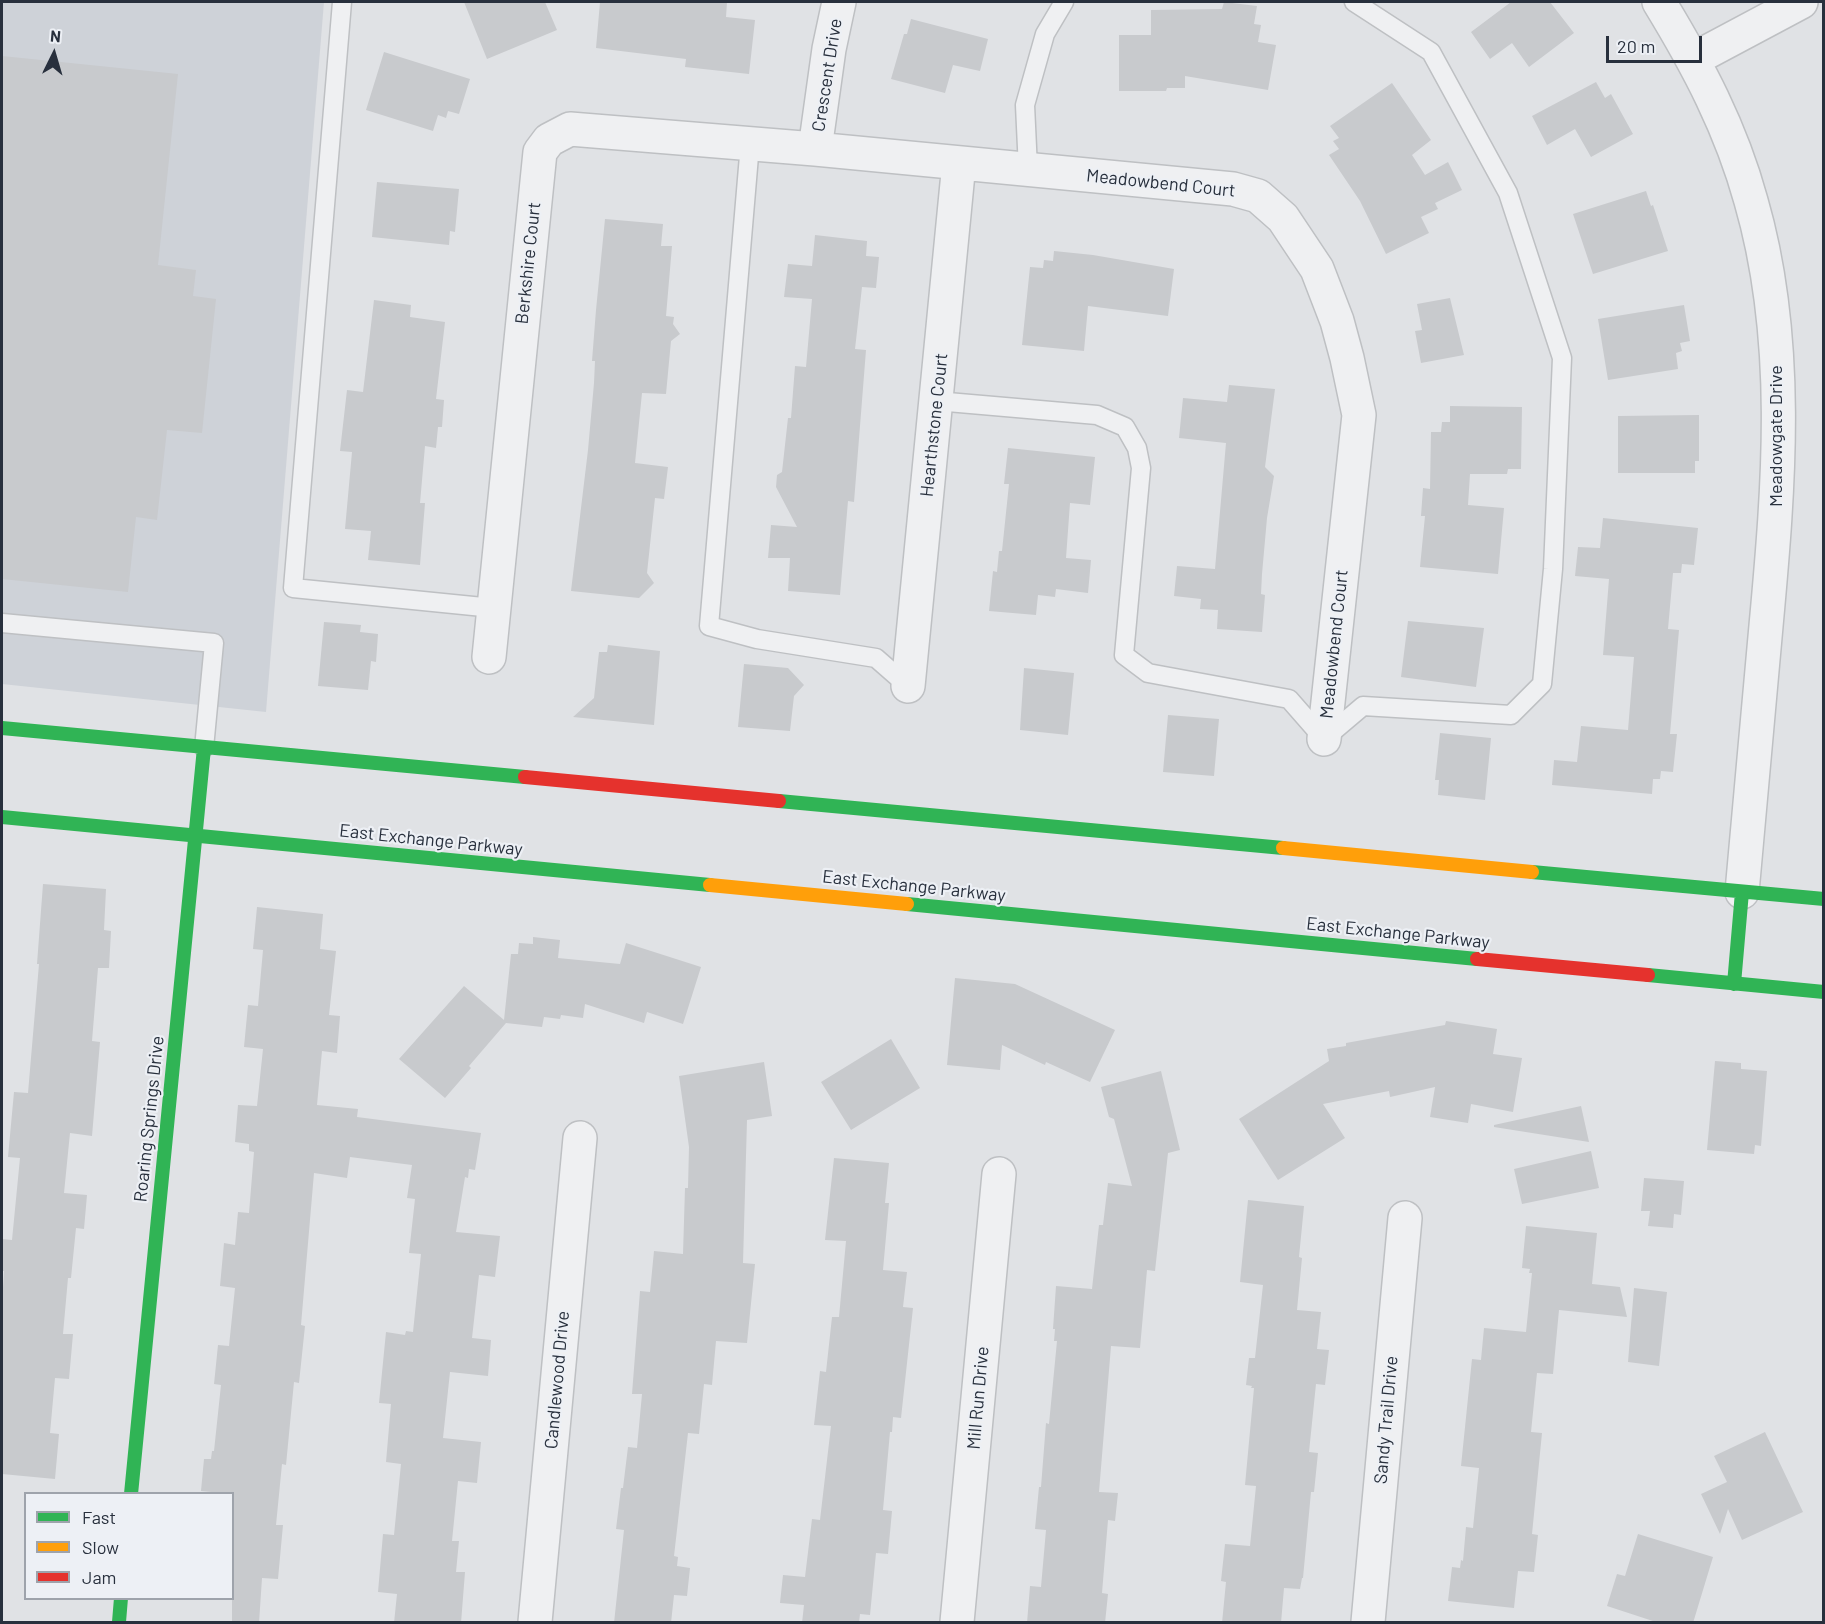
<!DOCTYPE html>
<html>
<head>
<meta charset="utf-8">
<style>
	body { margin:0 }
	#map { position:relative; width:1825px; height:1624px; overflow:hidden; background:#e0e2e5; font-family:Barlow,sans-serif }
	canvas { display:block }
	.frame { position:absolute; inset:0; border:3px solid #28303d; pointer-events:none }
	.legend { position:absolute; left:24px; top:1492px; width:210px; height:108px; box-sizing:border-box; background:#edf0f5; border:2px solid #9ea3ab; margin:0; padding:8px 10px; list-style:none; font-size:18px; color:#28303d }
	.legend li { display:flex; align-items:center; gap:12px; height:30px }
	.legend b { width:30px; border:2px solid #9ea3ab }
	.north { position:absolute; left:24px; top:24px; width:60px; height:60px; -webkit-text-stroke:4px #edf0f5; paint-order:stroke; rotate:5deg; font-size:16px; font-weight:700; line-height:24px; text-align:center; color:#28303d }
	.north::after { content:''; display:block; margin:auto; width:21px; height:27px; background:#28303d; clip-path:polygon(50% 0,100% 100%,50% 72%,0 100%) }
	.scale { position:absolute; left:1606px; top:36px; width:96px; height:27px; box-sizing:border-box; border:3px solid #28303d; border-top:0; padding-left:8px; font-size:18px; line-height:21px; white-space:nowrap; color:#28303d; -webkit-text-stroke:4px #edf0f5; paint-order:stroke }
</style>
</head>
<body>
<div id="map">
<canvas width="1825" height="1624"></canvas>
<div class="frame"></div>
<ul class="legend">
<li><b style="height:8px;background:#30b455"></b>Fast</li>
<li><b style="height:8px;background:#ff9f0a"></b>Slow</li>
<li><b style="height:8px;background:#e5322d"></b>Jam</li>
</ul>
<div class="north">N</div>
<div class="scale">20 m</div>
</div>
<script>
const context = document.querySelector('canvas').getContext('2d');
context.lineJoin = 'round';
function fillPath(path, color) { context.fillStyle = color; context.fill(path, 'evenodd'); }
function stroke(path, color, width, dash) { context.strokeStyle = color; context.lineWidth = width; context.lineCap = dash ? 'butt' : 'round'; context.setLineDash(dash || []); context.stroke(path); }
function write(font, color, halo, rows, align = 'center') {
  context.font = font + ' Barlow,sans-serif'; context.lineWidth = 4.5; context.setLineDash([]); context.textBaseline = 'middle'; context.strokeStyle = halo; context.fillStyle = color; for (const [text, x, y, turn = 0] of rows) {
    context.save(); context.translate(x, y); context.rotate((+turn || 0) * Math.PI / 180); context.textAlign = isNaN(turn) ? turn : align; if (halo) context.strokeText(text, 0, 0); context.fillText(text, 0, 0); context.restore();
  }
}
fillPath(new Path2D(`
	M 2,2 L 324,2 L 266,712 L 2,684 Z`), '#ced2d8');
fillPath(new Path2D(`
	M 464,2 L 545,2 L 557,30 L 487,59 Z
	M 600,2 L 727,2 L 726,17 L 755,20 L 749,74 L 685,67 L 686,59 L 596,48 Z
	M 1224,2 L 1257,6 L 1254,24 L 1261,25 L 1258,42 L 1276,45 L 1268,90 L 1185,76 L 1185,88 L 1167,88 L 1166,91 L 1119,91 L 1119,35 L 1151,35 L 1151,10 L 1222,9 Z
	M 1511,2 L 1550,2 L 1574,33 L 1529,67 L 1512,43 L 1490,59 L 1471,32 Z
	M 911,19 L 988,39 L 980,71 L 953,65 L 945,93 L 891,79 L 904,34 L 907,34 Z
	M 384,52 L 470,79 L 459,114 L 448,111 L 446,118 L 438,115 L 433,131 L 366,110 Z
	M 2,56 L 178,74 L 158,265 L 196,270 L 193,296 L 216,299 L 202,433 L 167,430 L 157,520 L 136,517 L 128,592 L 2,579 Z
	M 1596,82 L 1605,98 L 1611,94 L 1633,134 L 1591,157 L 1575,129 L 1547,145 L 1532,116 Z
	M 1392,83 L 1431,140 L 1412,155 L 1425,175 L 1448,162 L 1462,190 L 1435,203 L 1438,209 L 1421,217 L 1429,233 L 1386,254 L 1360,201 L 1329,155 L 1339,149 L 1333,141 L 1339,138 L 1330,126 Z
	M 377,182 L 459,189 L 455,232 L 450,231 L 449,245 L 372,237 Z
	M 1646,191 L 1651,206 L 1653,205 L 1668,251 L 1593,274 L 1573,214 Z
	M 605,219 L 663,224 L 661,246 L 672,246 L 666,316 L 674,317 L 673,324 L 680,334 L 671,341 L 666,394 L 642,393 L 635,463 L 668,467 L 664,499 L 655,498 L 647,573 L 654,583 L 639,598 L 571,591 L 588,450 L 594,383 L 595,361 L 592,361 L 596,310 Z
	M 815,235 L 867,241 L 866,256 L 879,257 L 876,288 L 862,287 L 855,349 L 866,350 L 854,502 L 848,501 L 840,595 L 788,591 L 790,558 L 768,558 L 771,525 L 797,527 L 776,487 L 777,475 L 782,472 L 788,418 L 791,418 L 795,366 L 806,367 L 812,299 L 784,297 L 788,264 L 812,266 Z
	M 1054,251 L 1093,255 L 1174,269 L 1168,316 L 1088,306 L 1084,351 L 1022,345 L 1030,267 L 1043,268 L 1044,260 L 1053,261 Z
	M 1450,298 L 1464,355 L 1421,363 L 1415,331 L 1422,330 L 1417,304 Z
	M 374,300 L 411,305 L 410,317 L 445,322 L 436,399 L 444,400 L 442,427 L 438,427 L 436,448 L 425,446 L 420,503 L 425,503 L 420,565 L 368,560 L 371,531 L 345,529 L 352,452 L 340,451 L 347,390 L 363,392 Z
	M 1684,305 L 1690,341 L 1680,343 L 1682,351 L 1676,353 L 1678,369 L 1608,380 L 1598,319 Z
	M 1229,385 L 1275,389 L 1265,467 L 1274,476 L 1267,518 L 1262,574 L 1261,594 L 1265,595 L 1262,632 L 1217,629 L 1218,610 L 1200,609 L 1201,599 L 1174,596 L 1177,566 L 1215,569 L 1226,443 L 1179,438 L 1183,398 L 1227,402 Z
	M 1450,406 L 1522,407 L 1521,469 L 1508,469 L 1507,474 L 1470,474 L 1468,505 L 1504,508 L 1498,574 L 1420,567 L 1425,516 L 1421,516 L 1423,488 L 1430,489 L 1431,432 L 1441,432 L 1442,422 L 1450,422 Z
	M 1699,415 L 1699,461 L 1695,461 L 1695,473 L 1618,473 L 1618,416 Z
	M 1008,448 L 1095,457 L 1090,505 L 1070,503 L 1066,558 L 1091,560 L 1088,593 L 1056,589 L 1055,597 L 1038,595 L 1036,615 L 989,611 L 993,571 L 997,572 L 999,551 L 1002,551 L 1009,484 L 1004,484 Z
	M 1603,518 L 1698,528 L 1694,565 L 1682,564 L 1681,573 L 1673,573 L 1668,629 L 1679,630 L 1670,734 L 1677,734 L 1673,772 L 1661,771 L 1660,779 L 1653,779 L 1652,794 L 1552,785 L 1554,760 L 1577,762 L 1581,726 L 1628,730 L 1634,657 L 1603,655 L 1609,579 L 1575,576 L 1578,547 L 1600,548 Z
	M 1408,621 L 1484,628 L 1476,687 L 1401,677 Z
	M 324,622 L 361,625 L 360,632 L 378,634 L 376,662 L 371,661 L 368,690 L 318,686 Z
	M 608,645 L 660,651 L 654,725 L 573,717 L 594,698 L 599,652 L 607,652 Z
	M 744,664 L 788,668 L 804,685 L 794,696 L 790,731 L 738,727 Z
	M 1024,668 L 1074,673 L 1068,735 L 1020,730 Z
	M 1168,715 L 1219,719 L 1214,776 L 1163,772 Z
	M 1440,733 L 1491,738 L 1485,800 L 1438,795 L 1439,780 L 1435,780 Z
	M 43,884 L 106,889 L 104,930 L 111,931 L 109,968 L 98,968 L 92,1041 L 100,1042 L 92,1136 L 70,1133 L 64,1193 L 87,1195 L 84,1229 L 76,1228 L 71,1278 L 68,1278 L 63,1334 L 73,1334 L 69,1379 L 55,1378 L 50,1433 L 59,1434 L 55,1479 L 2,1474 L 2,1303 L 4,1271 L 2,1271 L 2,1239 L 12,1240 L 20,1158 L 8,1157 L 14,1092 L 28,1093 L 39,964 L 37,964 Z
	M 257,907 L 323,914 L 320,949 L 336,951 L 329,1015 L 340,1016 L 337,1053 L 322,1051 L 317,1105 L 358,1109 L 357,1117 L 481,1133 L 475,1170 L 469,1169 L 468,1178 L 465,1177 L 456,1232 L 500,1236 L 495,1277 L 479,1275 L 472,1338 L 491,1340 L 488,1376 L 450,1372 L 443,1438 L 481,1442 L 477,1483 L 458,1481 L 452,1541 L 459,1541 L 456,1572 L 465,1572 L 461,1623 L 394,1623 L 397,1594 L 378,1592 L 383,1534 L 394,1535 L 401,1464 L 386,1462 L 391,1404 L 379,1403 L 386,1332 L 405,1335 L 406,1331 L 413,1332 L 421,1254 L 409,1253 L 415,1199 L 407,1198 L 412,1165 L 350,1157 L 347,1178 L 314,1173 L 301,1325 L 305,1326 L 299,1383 L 294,1382 L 286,1465 L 282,1464 L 276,1525 L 283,1525 L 278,1579 L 262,1578 L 259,1623 L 232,1623 L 232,1494 L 201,1491 L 204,1459 L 211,1459 L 212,1451 L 214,1451 L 221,1385 L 214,1384 L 218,1345 L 229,1346 L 235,1288 L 220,1286 L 224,1243 L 235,1245 L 238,1212 L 249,1213 L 254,1152 L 249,1151 L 249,1144 L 235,1142 L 238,1105 L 257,1106 L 263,1049 L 244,1047 L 248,1005 L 258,1006 L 263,950 L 253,949 Z
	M 533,937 L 560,940 L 558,958 L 620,964 L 626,943 L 701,967 L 683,1024 L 647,1012 L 644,1023 L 585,1004 L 583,1018 L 561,1015 L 560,1019 L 544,1017 L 542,1027 L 506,1023 L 469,1066 L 471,1068 L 445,1098 L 399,1059 L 464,986 L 504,1020 L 511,954 L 518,954 L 519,943 L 533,944 Z
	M 955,978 L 1015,984 L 1115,1030 L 1090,1082 L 1046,1062 L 1045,1065 L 1002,1045 L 1000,1070 L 947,1065 Z
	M 1446,1021 L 1497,1029 L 1493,1054 L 1522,1058 L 1513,1112 L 1471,1104 L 1468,1123 L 1430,1117 L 1435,1087 L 1390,1097 L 1389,1091 L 1323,1104 L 1345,1138 L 1278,1180 L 1239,1119 L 1329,1061 L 1327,1049 L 1346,1046 L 1346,1043 L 1445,1025 Z
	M 891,1039 L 920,1088 L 851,1130 L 821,1082 Z
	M 1715,1061 L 1741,1063 L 1741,1069 L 1767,1071 L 1761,1146 L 1755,1145 L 1754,1154 L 1707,1150 Z
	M 764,1062 L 772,1116 L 747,1120 L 743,1263 L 755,1264 L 747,1343 L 716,1341 L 712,1385 L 704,1384 L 699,1434 L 688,1433 L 674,1556 L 678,1557 L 677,1566 L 690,1568 L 687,1596 L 674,1595 L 671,1623 L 614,1623 L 624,1530 L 616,1529 L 621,1488 L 623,1488 L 628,1447 L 637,1448 L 642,1394 L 632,1394 L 640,1291 L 650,1292 L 654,1251 L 683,1254 L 685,1188 L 688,1188 L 689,1147 L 679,1076 Z
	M 1161,1071 L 1180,1150 L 1168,1153 L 1155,1271 L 1147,1270 L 1140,1348 L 1111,1346 L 1099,1492 L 1118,1493 L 1115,1521 L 1108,1520 L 1102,1593 L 1108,1594 L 1105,1623 L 1027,1623 L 1030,1586 L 1041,1587 L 1046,1530 L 1035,1529 L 1039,1487 L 1041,1487 L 1046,1423 L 1049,1424 L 1057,1341 L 1054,1341 L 1055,1329 L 1053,1329 L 1056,1286 L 1092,1289 L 1099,1225 L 1103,1225 L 1108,1183 L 1132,1186 L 1114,1119 L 1109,1117 L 1101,1087 Z
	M 1581,1106 L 1589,1142 L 1494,1127 L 1494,1125 Z
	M 1591,1151 L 1599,1188 L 1522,1204 L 1514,1169 Z
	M 834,1158 L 889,1163 L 885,1203 L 889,1203 L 883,1270 L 907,1272 L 903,1307 L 913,1308 L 901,1418 L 893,1417 L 892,1432 L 890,1432 L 883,1510 L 892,1511 L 888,1554 L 876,1553 L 870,1615 L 860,1614 L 859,1623 L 802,1623 L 804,1605 L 780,1603 L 783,1575 L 805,1577 L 812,1519 L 820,1520 L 831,1426 L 814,1425 L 820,1371 L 826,1372 L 832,1317 L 839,1317 L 846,1241 L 825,1240 Z
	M 1644,1178 L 1684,1181 L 1681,1215 L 1674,1214 L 1673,1228 L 1648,1226 L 1650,1211 L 1641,1211 Z
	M 1248,1200 L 1304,1206 L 1299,1257 L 1302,1258 L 1297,1310 L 1321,1312 L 1317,1349 L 1329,1350 L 1325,1385 L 1316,1384 L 1309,1452 L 1318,1453 L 1314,1492 L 1311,1492 L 1303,1578 L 1302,1578 L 1300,1589 L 1284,1588 L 1281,1623 L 1222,1623 L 1226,1582 L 1221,1581 L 1225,1544 L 1250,1546 L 1256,1486 L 1245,1485 L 1254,1388 L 1251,1388 L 1252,1386 L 1246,1385 L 1249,1358 L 1255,1358 L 1263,1285 L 1240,1282 Z
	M 1526,1226 L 1597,1233 L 1592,1284 L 1620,1287 L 1627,1317 L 1559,1310 L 1553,1374 L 1537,1373 L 1531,1432 L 1542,1433 L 1532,1534 L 1538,1535 L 1534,1572 L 1518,1571 L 1514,1608 L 1448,1601 L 1452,1567 L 1460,1568 L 1461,1560 L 1463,1561 L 1466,1527 L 1473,1528 L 1479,1468 L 1461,1466 L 1472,1359 L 1481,1360 L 1484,1328 L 1526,1332 L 1532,1273 L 1529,1273 L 1530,1269 L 1522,1268 Z
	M 1634,1288 L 1667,1292 L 1659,1366 L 1628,1362 Z
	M 1765,1432 L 1803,1512 L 1742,1540 L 1728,1509 L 1720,1534 L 1701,1494 L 1727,1482 L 1714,1456 Z
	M 1638,1534 L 1713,1557 L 1693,1623 L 1659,1623 L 1607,1606 L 1617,1574 L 1625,1576 Z`), '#c8cacd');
const lane = new Path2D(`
	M 342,2 L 293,588 L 493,608
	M 750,144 L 709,626 L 757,639 L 876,658 L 908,686
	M 1028,169 L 1025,105 L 1045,34 L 1064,2
	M 936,401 L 1097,415 L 1125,427 L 1137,448 L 1141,468 L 1124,655 L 1148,673 L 1289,699 L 1324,739 L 1363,706 L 1511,715 L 1542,684 L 1553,569 L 1562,358 L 1508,193 L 1431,52 L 1354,2
	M 2,623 L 214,643 L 204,748`);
const street = new Path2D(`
	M 1659,2 C 1698,66 1731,128 1751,201 C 1791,339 1779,485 1766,626 C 1758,714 1750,803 1742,892
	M 1694,59 L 1801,2
	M 815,149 L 829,49 L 839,2
	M 489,657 L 540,152 L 549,140 L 570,129 L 815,149 L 1233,189 L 1258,196 L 1283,218 L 1317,269 L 1337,321 L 1347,358 L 1359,415 L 1324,739
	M 908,686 L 959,163
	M 535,1622 L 580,1138
	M 957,1622 L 999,1174
	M 1368,1622 L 1405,1218`);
stroke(lane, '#bec0c3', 21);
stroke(street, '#bec0c3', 36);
stroke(lane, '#eff0f2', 18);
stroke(street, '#eff0f2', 33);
stroke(new Path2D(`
	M 2,728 L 525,777
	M 779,801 L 1283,848
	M 2,817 L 710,885
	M 1532,872 L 1824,899
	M 907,904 L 1477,959
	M 1648,975 L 1824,992
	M 1734,984 L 1742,892
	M 131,1494 L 204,748
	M 119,1622 L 121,1598`), '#30b455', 14);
stroke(new Path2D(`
	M 1283,848 L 1532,872
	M 710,885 L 907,904`), '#ff9f0a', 14);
stroke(new Path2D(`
	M 525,777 L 779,801
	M 1477,959 L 1648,975`), '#e5322d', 14);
write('18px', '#28303d', '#edf0f5', [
	["Crescent Drive",827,75,-81],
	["Meadowbend Court",1161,183,6],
	["Berkshire Court",528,263,-84],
	["Hearthstone Court",934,425,-84],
	["Meadowgate Drive",1776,436,-90],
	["Meadowbend Court",1334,644,-84],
	["East Exchange Parkway",431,840,6],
	["East Exchange Parkway",914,886,6],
	["East Exchange Parkway",1398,933,6],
	["Roaring Springs Drive",149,1119,-84],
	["Candlewood Drive",557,1380,-85],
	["Mill Run Drive",978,1398,-85],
	["Sandy Trail Drive",1386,1420,-85]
]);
</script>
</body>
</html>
